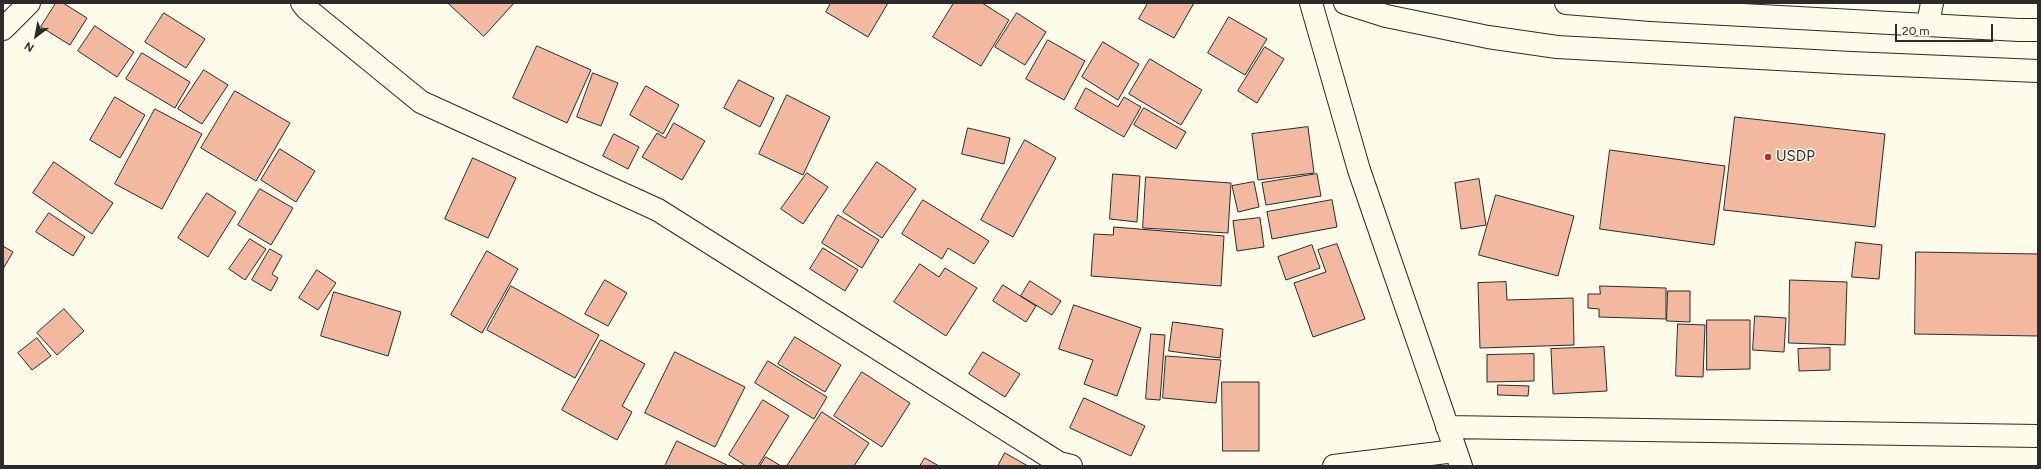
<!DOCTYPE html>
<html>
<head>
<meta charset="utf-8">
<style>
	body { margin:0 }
	#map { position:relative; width:2041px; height:469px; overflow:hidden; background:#fdfbea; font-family:Figtree,sans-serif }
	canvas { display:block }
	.frame { position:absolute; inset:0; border:4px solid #2b2b2b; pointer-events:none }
	.north { position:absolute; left:16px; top:16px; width:40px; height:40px; -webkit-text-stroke:3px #fdfbea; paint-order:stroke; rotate:212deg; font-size:11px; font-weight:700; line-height:16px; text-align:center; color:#2b2b2b }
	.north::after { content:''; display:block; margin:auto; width:14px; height:18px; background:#2b2b2b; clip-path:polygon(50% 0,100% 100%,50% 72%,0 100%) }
	.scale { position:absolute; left:1895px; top:24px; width:98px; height:18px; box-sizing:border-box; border:2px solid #2b2b2b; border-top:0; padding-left:5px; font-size:12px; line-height:14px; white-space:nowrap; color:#2b2b2b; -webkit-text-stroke:3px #fdfbea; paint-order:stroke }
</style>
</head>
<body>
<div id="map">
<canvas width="2041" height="469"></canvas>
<div class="frame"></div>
<div class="north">N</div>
<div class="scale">20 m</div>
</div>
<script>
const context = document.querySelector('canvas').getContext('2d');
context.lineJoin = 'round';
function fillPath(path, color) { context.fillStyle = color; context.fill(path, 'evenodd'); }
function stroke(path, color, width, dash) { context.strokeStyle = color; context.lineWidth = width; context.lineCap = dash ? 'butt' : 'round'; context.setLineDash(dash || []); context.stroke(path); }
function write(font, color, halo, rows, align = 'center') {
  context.font = font + ' Figtree,sans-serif'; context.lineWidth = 3; context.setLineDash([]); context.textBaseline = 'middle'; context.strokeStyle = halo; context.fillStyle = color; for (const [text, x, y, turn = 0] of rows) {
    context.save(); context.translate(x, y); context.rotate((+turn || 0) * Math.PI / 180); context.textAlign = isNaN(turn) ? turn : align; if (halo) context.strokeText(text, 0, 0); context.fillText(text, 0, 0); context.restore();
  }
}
const building = new Path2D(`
	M 56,3 L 63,3 L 87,18 L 70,45 L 41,27 Z
	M 448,3 L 514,3 L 484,36 Z
	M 831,3 L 888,3 L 868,37 L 826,12 Z
	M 954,3 L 982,3 L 1009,20 L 981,66 L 933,37 Z
	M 1148,3 L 1194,3 L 1174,38 L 1139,19 Z
	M 164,13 L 205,39 L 186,68 L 145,42 Z
	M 1017,13 L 1046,32 L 1025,65 L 995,47 Z
	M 1229,17 L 1267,39 L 1245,75 L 1208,53 Z
	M 95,26 L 134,52 L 117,77 L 78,51 Z
	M 1048,40 L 1085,61 L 1064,100 L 1026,79 Z
	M 1103,42 L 1139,64 L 1118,100 L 1082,77 Z
	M 537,46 L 591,70 L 567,123 L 513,98 Z
	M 1265,47 L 1284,59 L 1257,103 L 1238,91 Z
	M 142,53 L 190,82 L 175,108 L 126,79 Z
	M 1150,59 L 1202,90 L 1181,125 L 1129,94 Z
	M 204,70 L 228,85 L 202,124 L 178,109 Z
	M 593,73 L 618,83 L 601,126 L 577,117 Z
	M 739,80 L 774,98 L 760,127 L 724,108 Z
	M 646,86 L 679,105 L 663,134 L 630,115 Z
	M 1086,88 L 1118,107 L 1124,97 L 1141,107 L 1124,137 L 1075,109 Z
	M 235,91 L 290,123 L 256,181 L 201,148 Z
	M 787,95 L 830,117 L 803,175 L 759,154 Z
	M 115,97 L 145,115 L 120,158 L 90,140 Z
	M 1144,108 L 1186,132 L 1176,149 L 1134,125 Z
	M 155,109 L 202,134 L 162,209 L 115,184 Z
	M 1735,117 L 1885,134 L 1875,227 L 1724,210 Z
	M 674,123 L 705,141 L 682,180 L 642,157 L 657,133 L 665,138 Z
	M 1308,127 L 1314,173 L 1258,180 L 1252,134 Z
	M 968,128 L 1010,138 L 1004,164 L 962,154 Z
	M 614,134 L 639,147 L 628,169 L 603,156 Z
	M 1025,140 L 1056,158 L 1013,237 L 981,220 Z
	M 280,149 L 315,171 L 296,202 L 261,180 Z
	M 1610,150 L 1725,166 L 1714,245 L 1600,229 Z
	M 473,158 L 516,178 L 488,238 L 445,219 Z
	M 54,162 L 113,203 L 92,234 L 33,193 Z
	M 877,162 L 916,189 L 882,238 L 843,212 Z
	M 807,173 L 828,187 L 803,224 L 781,209 Z
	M 1113,174 L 1140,176 L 1137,222 L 1110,219 Z
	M 1317,174 L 1321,196 L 1266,205 L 1262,183 Z
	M 1146,177 L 1231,183 L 1228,233 L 1143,228 Z
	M 1479,179 L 1486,225 L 1461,229 L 1455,183 Z
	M 1254,182 L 1259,207 L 1238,212 L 1232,186 Z
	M 260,189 L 293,208 L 271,245 L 238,225 Z
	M 207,193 L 236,212 L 208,257 L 178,238 Z
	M 1496,195 L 1574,216 L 1558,276 L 1479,255 Z
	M 923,200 L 989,241 L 974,264 L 948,248 L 942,259 L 902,234 Z
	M 1332,200 L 1337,227 L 1272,239 L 1267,212 Z
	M 49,213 L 85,237 L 73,256 L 36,232 Z
	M 838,215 L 879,240 L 862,268 L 822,243 Z
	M 1260,218 L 1264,247 L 1237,251 L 1233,221 Z
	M 1114,227 L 1224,236 L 1221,286 L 1091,276 L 1094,234 L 1113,235 Z
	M 250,239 L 266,249 L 245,280 L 229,269 Z
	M 1856,242 L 1882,245 L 1879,279 L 1852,277 Z
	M 1337,244 L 1365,319 L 1313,337 L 1294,283 L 1326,272 L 1318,250 Z
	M 1312,245 L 1320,268 L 1286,280 L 1278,257 Z
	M 3,246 L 13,252 L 3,269 Z
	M 823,248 L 858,270 L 845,291 L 810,269 Z
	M 270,249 L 282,256 L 272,274 L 278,278 L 271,291 L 252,280 Z
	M 487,251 L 518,269 L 482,333 L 451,315 Z
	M 1916,252 L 2038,254 L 2038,336 L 1915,334 Z
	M 920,264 L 939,277 L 945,268 L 977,288 L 946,336 L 894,302 Z
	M 317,270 L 336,283 L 318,310 L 299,298 Z
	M 605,280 L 627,293 L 608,326 L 585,314 Z
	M 1790,280 L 1847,282 L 1845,345 L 1789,343 Z
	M 1030,281 L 1061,301 L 1052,315 L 1021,296 Z
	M 1506,282 L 1507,300 L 1573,298 L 1574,345 L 1480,348 L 1478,283 Z
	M 1003,285 L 1036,306 L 1026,322 L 993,301 Z
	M 511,286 L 599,335 L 575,378 L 487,330 Z
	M 1600,286 L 1666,288 L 1666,319 L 1599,317 L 1599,309 L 1588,308 L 1588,294 L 1600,294 Z
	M 1668,291 L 1690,291 L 1690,322 L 1667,321 Z
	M 334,292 L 401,312 L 388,356 L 321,336 Z
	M 1074,305 L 1141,328 L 1117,396 L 1084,384 L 1093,360 L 1059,349 Z
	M 64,309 L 84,331 L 57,355 L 37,333 Z
	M 1755,316 L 1786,318 L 1784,352 L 1753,350 Z
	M 1707,320 L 1750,320 L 1750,369 L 1707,370 Z
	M 1173,322 L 1223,329 L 1220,358 L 1169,351 Z
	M 1678,324 L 1705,325 L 1703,377 L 1676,376 Z
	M 1151,334 L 1165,335 L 1160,400 L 1146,399 Z
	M 795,337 L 841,365 L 825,392 L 778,364 Z
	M 37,338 L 51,356 L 32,370 L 18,353 Z
	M 601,340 L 645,364 L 622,406 L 632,412 L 617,440 L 562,410 Z
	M 1604,347 L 1607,391 L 1553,394 L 1551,349 Z
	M 1830,348 L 1830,370 L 1799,371 L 1798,349 Z
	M 675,352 L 745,387 L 715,447 L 645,413 Z
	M 983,352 L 1020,374 L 1005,397 L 969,374 Z
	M 1534,354 L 1534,381 L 1487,382 L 1487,355 Z
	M 1166,356 L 1221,360 L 1216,403 L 1163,398 Z
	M 768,361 L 827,397 L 814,419 L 755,383 Z
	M 862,372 L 910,403 L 882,447 L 834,416 Z
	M 1222,382 L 1259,382 L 1259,451 L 1223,451 Z
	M 1498,385 L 1529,386 L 1528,396 L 1498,395 Z
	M 1084,398 L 1145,426 L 1131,456 L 1070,428 Z
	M 763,400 L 789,416 L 758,466 L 746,466 L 729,455 Z
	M 822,412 L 869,443 L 854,466 L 787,466 Z
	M 677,441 L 727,465 L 726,466 L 665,466 Z
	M 1005,453 L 1028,466 L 998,466 Z
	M 766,457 L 781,466 L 760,466 Z
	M 925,458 L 939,466 L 920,466 Z`);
fillPath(building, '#f2b8a0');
stroke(building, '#2b2b2b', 1);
const street = new Path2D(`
	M 302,3 L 307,9 L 421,102 L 658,210 L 1059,463 L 1071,466
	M 1311,3 L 1359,170 L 1461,466
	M 1928,24 L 1932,3
	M 3,29 L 29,3
	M 1447,427 L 2038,436
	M 1334,466 L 1455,451`);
const primary = new Path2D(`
	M 1345,3 L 1386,16 L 1488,37 L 1557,47 L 1851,63 L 2038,71
	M 1566,3 L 1651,10 L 2019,30 L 2038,30`);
stroke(street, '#2b2b2b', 24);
stroke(primary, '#2b2b2b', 24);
stroke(street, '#fdfbea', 22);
stroke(primary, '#fdfbea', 22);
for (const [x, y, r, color] of [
	[1768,157,4,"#c62828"]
]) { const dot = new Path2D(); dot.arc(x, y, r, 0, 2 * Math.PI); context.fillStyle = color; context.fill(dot); stroke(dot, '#fdfbea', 1.5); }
write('15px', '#2b2b2b', '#fdfbea', [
	["USDP",1776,157]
], 'left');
</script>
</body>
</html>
